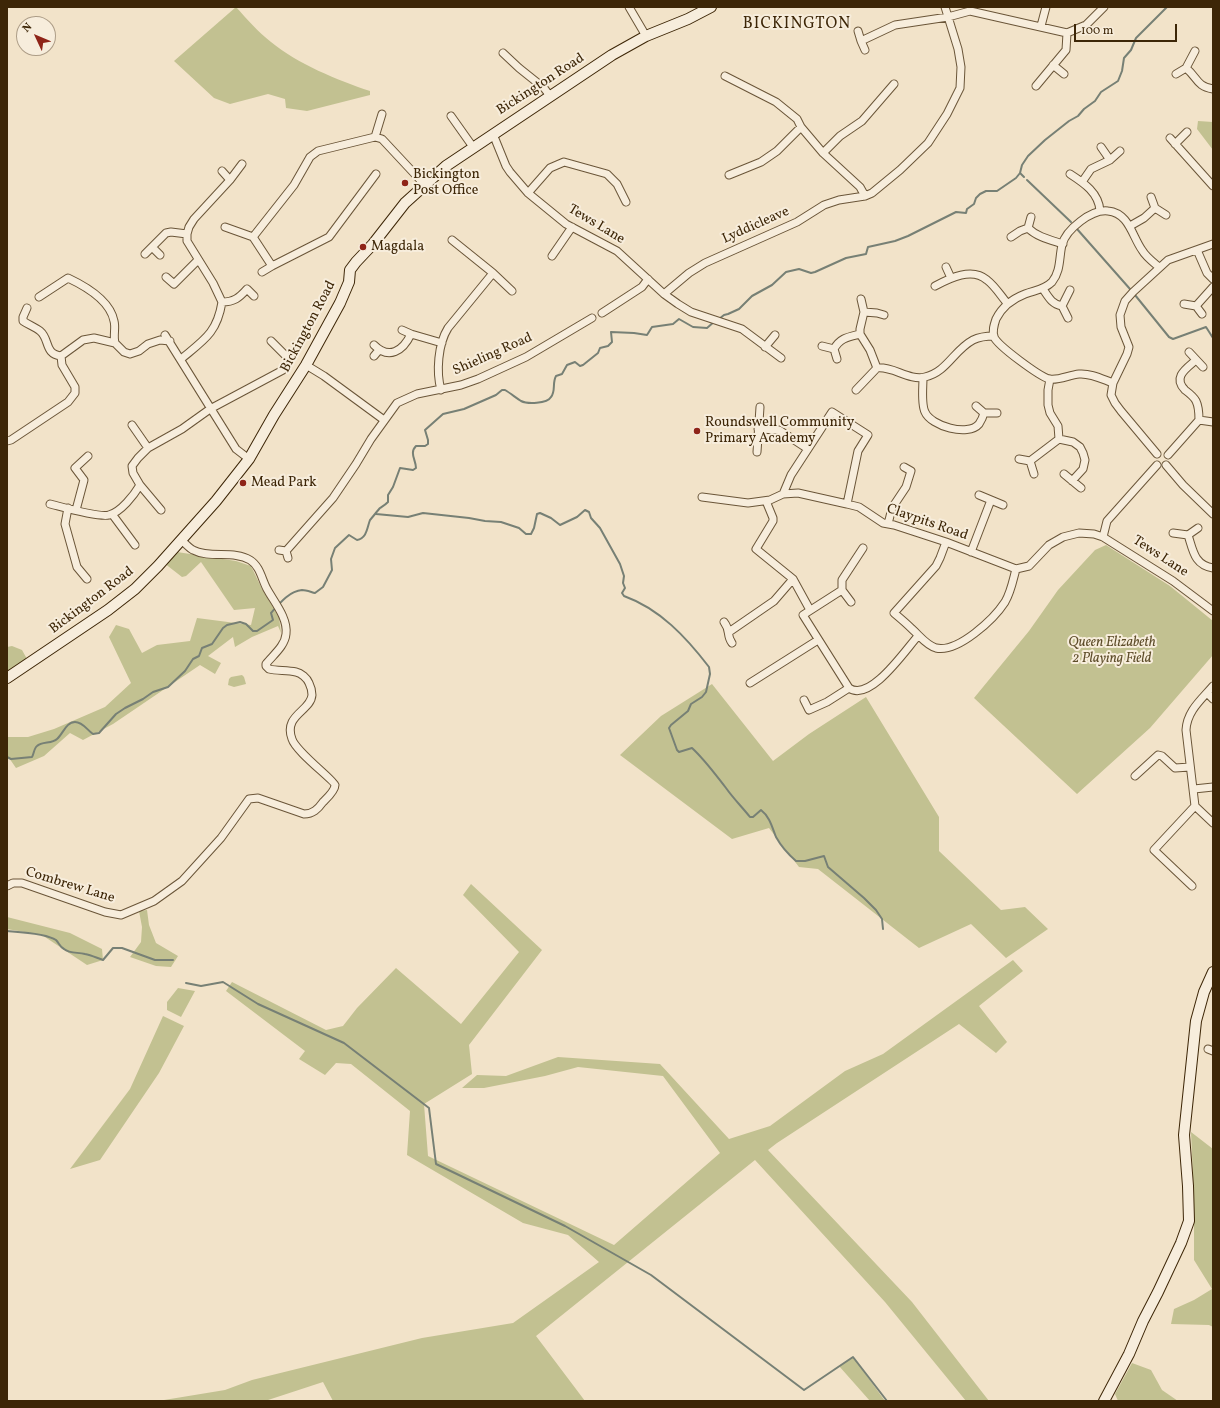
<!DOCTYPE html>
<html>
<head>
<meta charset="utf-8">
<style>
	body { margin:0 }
	#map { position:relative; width:1220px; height:1408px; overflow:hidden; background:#f2e3c9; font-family:Vollkorn,serif }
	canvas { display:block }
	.frame { position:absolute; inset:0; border:8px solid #3d2607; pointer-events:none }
	.north { position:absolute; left:16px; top:16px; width:40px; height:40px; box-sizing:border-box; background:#f7eddc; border:1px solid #ad9d87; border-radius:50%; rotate:314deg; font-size:11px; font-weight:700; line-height:16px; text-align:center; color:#3d2607 }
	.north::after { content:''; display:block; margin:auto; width:14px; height:18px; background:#8f2418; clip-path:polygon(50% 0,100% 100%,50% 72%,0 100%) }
	.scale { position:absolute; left:1074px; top:24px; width:103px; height:18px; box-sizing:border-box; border:2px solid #3d2607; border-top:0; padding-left:5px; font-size:12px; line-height:14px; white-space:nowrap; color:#3d2607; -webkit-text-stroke:3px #f7eddc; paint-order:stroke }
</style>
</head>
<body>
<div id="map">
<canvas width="1220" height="1408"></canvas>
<div class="frame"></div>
<div class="north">N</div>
<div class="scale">100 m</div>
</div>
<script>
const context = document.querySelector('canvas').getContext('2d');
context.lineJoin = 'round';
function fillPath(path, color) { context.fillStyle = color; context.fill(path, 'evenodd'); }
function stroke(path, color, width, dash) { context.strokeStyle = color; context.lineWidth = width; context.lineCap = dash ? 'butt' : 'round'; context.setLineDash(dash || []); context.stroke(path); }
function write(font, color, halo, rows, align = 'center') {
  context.font = font + ' Vollkorn,serif'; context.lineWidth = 4; context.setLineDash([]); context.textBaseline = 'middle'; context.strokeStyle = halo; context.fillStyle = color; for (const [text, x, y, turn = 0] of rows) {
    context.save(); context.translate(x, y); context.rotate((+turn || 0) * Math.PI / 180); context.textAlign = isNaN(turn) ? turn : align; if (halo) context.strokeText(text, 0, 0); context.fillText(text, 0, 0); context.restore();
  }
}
fillPath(new Path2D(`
	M 236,7 C 247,19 258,32 271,42 C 298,64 337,80 370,91 L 370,95 L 307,111 L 286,108 L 285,99 L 268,94 L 230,104 L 214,98 L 174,61 Z
	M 1198,121 L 1213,122 L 1213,150 L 1197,129 Z
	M 1106,545 L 1170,586 L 1213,621 L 1213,655 L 1150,728 L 1077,794 L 974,698 L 1029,631 L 1058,590 L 1095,550 Z
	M 177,552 L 236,561 L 251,566 L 262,589 L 279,617 L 281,633 L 278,626 L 252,637 L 235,647 L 233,637 L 208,656 L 221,663 L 215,674 L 200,665 L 113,724 L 83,740 L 70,733 L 44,756 L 16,768 L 7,755 L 7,737 L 28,737 L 54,729 L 105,707 L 131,683 L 109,637 L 116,625 L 129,629 L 142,653 L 157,645 L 190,641 L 197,618 L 251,625 L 255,608 L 234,610 L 201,562 L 186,576 L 182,577 L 164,563 Z
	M 12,646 L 22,650 L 27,659 L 7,675 L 7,647 Z
	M 242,675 L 244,677 L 246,684 L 234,687 L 228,685 L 229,679 L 231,677 Z
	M 712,684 L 773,761 L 809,734 L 866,697 L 939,817 L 939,851 L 1001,910 L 1025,907 L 1048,929 L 1006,958 L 971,924 L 919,948 L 818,869 L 799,867 L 769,828 L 732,839 L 620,755 L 661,716 Z
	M 471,884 L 542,950 L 469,1045 L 472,1074 L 424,1104 L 428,1156 L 614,1245 L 720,1153 L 663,1076 L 578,1067 L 545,1076 L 484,1088 L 462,1088 L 477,1075 L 506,1076 L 558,1057 L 660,1064 L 729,1139 L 770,1126 L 845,1071 L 883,1054 L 1013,960 L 1023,971 L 979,1006 L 1007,1042 L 996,1053 L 959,1024 L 777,1143 L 768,1150 L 912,1302 L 989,1401 L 966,1401 L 885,1302 L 755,1160 L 536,1336 L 585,1401 L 333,1401 L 323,1382 L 265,1401 L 158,1401 L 225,1390 L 252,1380 L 422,1338 L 513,1323 L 599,1262 L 568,1235 L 523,1223 L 407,1155 L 410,1111 L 351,1064 L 336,1063 L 325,1075 L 299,1059 L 305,1051 L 226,991 L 232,982 L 326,1030 L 343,1026 L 357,1008 L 396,968 L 461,1024 L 519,952 L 463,895 Z
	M 147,910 L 149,925 L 156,943 L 178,956 L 171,967 L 156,966 L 130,957 L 141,942 L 142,927 L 139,911 Z
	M 7,917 L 70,933 L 102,949 L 103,960 L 87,965 L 42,935 L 7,929 Z
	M 178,988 L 195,991 L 181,1017 L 167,1010 L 167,1002 Z
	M 163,1016 L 184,1026 L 159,1073 L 100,1160 L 70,1169 L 130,1089 Z
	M 1191,1132 L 1213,1149 L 1213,1327 L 1209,1325 L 1171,1324 L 1174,1309 L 1194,1300 L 1212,1289 L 1194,1260 L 1194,1200 Z
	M 853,1357 L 885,1401 L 870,1401 L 839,1366 Z
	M 1132,1363 L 1151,1370 L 1162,1390 L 1178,1401 L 1118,1401 L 1115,1394 Z`), '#c2c191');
stroke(new Path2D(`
	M 1020,173 L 1024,177
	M 1027,180 L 1071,222
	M 1077,229 L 1130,289
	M 1135,295 L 1169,337 L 1173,339 L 1206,327 L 1213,338
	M 719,319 L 724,315 L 728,314 L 739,309 L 752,296 L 772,285 L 786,272 L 799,269 L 811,273 L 815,272 L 846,258 L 866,254 L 868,247 L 895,241 L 908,236 L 956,212 L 966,213 L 967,209 L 974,204 L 976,198 L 980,194 L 986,191 L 997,191 L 1016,178 L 1020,173 L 1022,165 L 1028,156 L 1045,140 L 1069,121 L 1078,116 L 1084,109 L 1095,101 L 1101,92 L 1118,81 L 1122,71 L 1124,58 L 1131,50 L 1136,38 L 1167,7
	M 376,514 L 408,517 L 423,513 L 469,518 L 485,521 L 501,522 L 519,528 L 526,534 L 531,534 L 534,528 L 537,514 L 540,513 L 551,518 L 560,525 L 577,517 L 585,510 L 589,512 L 591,518 L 600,528 L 620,564 L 624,576 L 623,583 L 625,588 L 622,593 L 624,596 C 660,609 686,637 709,667 L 710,674 L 706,692 L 702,697 L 691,704 L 688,711 L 671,725 L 669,728 L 677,750 L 679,752 L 692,748 C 705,760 715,774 726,788 C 733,798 742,807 750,817 L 753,817 L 761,810 C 770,817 772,827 776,837 C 781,846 788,854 796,861 L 805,861 L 824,856 L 828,867 L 864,898 L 876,910 L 882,919 L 883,929
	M 7,757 L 11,759 L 32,757 C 34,754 34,748 37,746 C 42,741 52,744 57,739 C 63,734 66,722 75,722 C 83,722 87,730 93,734 L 99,733 L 116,714 L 125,708 L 143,699 L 153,692 L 168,687 L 185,671 L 193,659 L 199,656 L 202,648 L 212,644 L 223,628 L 227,625 L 240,622 L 246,624 L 253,631 L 257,631 L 273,620 L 271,613 C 279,604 289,591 302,590 C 306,590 311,592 315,593 L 323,587 L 332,570 L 331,559 L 335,548 L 349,535 L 357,540 C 367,538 367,528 370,520 C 371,519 379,509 380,508 C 383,506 385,505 388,502 L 388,495 L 393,487 L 400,468 L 413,470 L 416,468 C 416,460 409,453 416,446 L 425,446 L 428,444 L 428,440 L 425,430 L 443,414 L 464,409 L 496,395 L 502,390 L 505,390 C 510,393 515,397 521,401 C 527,404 547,404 551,397 C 556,391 552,383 556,376 L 562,374 L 567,365 L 575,362 L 580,366 L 583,365 L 598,353 L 600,348 L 608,346 L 612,342 L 611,332 L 634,333 L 647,335 L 652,327 L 673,324 L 679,319 L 693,327 L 707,328 L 715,321
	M 7,931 C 19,932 46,933 56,940 C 59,943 60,947 64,949 C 70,954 78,952 85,954 C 91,955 97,958 103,960 L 113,948 L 122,948 L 155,960 L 173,960
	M 186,983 L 201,986 L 223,982 L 258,1004 L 344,1043 L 429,1108 L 436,1164 L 565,1226 L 651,1275 L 804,1390 L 853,1357 L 887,1401`), '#778075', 2);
const street = new Path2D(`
	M 629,7 L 646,36
	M 1041,26 L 1046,7
	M 858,31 L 861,41 L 895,25 L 948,17 L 970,11 L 1067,33
	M 1067,33 L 1086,25 L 1104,7
	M 861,41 L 865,50
	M 503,53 L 519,68 L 544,88 L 550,96
	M 1053,65 L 1064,74
	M 1186,68 L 1195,51
	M 1176,74 L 1186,68 C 1198,78 1196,86 1213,89
	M 725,76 L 776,102 L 797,119 L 801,127 L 823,153 L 860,187 L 865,196
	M 1036,86 L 1066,50 L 1067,33
	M 451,116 L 473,147
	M 493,134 L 506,166 L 510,172 L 528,193 L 566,224 L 617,251 L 664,294 L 678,304 L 691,312 L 742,329 L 781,358
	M 375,137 L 382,114
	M 1170,138 L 1213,186
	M 1175,144 L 1187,132
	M 1101,147 L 1110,160
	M 823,153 L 840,136 L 862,121 L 894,84
	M 222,171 L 230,180
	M 376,174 L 329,237 L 272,266 L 253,237 L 294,185 L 310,157 L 318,151 L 375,137 L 382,139 L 424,184
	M 1070,174 C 1084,183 1099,193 1100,211
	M 729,175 L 761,162 L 777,151 L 801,127
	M 1082,182 L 1091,169 L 1110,160 L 1120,151
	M 528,193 L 550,168 L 564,162 L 607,174 L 617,184 L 626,202
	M 1151,197 L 1155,208
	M 1130,226 L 1144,218 L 1155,208 L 1166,215
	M 225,227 L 253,237
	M 1028,228 L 1031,217
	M 1011,237 L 1020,231 L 1028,228 C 1037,237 1051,240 1063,244
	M 152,247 L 160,255
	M 1197,250 L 1207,273 L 1213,279
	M 145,254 L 166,233 L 171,232 L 187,234
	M 552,256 L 572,227
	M 946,267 L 951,278
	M 262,272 L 272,266
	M 493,273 L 512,291
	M 166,277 L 174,284 L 198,260
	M 935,286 C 950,278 972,267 987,280 C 995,286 1001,296 1007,303
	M 1043,289 C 1049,298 1052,304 1062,306 L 1068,318
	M 664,294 L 689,273 L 705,263 L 797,222 L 824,205 L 839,200 L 865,196 L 872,193 L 900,170 L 928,143 L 947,114 L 960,88 L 961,67 L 958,49 L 945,7
	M 39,297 L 68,278 C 85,286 110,300 114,321 C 116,328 113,335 115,343
	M 861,299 L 864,312 L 860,329 L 860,334 L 870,350 L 877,368
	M 222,302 L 213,283 L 187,241 L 187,234 L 189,227 L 194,219 L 230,180 L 242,164
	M 1184,304 L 1196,306 L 1213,287
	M 1062,306 L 1070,290
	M 1196,306 L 1202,314
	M 27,308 L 23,317 L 23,321 C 29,325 35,327 40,331 C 50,339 44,354 61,356
	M 864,312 L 877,313 L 884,315
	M 602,313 L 642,287 L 648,279
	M 402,330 L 411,334
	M 165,335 L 236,449 L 249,459
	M 374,345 C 389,360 403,351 411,334 L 442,343
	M 822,346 L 834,349 C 840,338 848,337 860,334
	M 765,347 L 775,335
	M 834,349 L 837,359
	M 1189,352 L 1203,367
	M 61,356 L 83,340 L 94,338 L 115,343 L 124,352 L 130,354 L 139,351 L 148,344 L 160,340 L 170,341
	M 374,356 L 379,350
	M 181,359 C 204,340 217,333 222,302 C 234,302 239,298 247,289 L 254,296
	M 1196,360 C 1187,368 1172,377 1185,390 C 1189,393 1194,397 1196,401 C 1199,407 1199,414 1199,420 L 1213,422
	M 306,365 L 324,376 L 384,420
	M 923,378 C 923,387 921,404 925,412 C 931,426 968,437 979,424 C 981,421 983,417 984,413 L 976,406
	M 1050,379 L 1048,390 L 1048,405 L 1050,413 L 1058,426 L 1059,439 L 1073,442 L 1080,447 L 1083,453 L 1085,460 L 1083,469 L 1072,481
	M 1113,383 C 1102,379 1091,373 1079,374 C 1069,375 1058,381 1049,379 C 1039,376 998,346 994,337 C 992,331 994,325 996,319 C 1002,307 1012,299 1025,294 C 1035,290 1044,290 1052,282 C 1061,271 1059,257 1062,245 C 1066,229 1092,209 1108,211 C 1129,213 1132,236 1142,250 C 1146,257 1153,262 1159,267
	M 441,390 C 436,372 438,344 448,328 L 493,273 L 452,240
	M 856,390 L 877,368 C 893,366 909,381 925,377 C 947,372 954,350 973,340 C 979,337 987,336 994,336
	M 984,413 L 997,413
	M 132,425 L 148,448
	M 758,429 L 779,430 L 808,449
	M 7,441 L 11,440 L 68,402 L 75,393 L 75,387 L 62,365 L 61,356
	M 757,452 L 760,407
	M 1157,454 L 1121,411 L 1115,403 L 1111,395 L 1113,383 L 1127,354 L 1129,347 L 1121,327 L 1120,315 L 1125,301 L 1133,292 L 1168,260 L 1213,244
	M 1168,455 L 1199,420
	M 1019,459 L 1030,461 L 1059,439
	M 1030,461 L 1034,474
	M 1166,465 L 1183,485 L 1213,514
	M 1064,474 L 1081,488
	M 140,485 L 161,510
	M 783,494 L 791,475 L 832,412 L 868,435 L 858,451 L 847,504
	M 979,495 L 1003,505
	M 702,497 L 748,503 L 770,500 L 783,494 L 798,493 L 847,504 L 859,507 L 883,523 L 894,525 L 946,542 L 1016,569 L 1029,566 L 1049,545 L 1063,537 L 1079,533 L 1094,534 L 1103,537 L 1173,581 L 1213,611
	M 766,501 L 773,518 L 773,521 L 756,549 L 793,579 L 810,610
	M 50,504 C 62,507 99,518 109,515 C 121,512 134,495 140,485 L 133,473 L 132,466 L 138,458 L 148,448 L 182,429 L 210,409 L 283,370 L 288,363 L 287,357 L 271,341
	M 68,508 L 65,524 L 77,567 L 87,579
	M 76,510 L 84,480 L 75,468 L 88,456
	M 112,514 L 135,545
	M 888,524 L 892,508 L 906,487 L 911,471 L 904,467
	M 1198,528 L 1188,535 C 1193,550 1194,565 1213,568
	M 1173,533 L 1188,535
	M 1103,537 L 1107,521 L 1157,465
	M 946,542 L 940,558 L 936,566 L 894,613 C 900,618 906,623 912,629 C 920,636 926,645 936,648 C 958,653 994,619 1005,602 C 1011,592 1013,580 1016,569
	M 279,550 L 286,551 L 288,558
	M 286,551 L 333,498 L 356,464 L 371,439 L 397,403 L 417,394 L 461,385 L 478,379 L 526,357 L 592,318
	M 971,552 L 991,500
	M 842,590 L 803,615 L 849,688 C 870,703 906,649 918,636
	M 851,602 L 842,590 L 842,580 L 863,548
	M 724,622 C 731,631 726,635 732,643
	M 729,632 L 774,601 L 793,579
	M 750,683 L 818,640
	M 1213,686 C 1201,700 1187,711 1186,730 L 1195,806 L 1213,823
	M 1207,693 L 1213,699
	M 804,700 L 809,710 L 827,702 L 849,688
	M 1135,776 L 1158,755 L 1162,756 L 1175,768 L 1190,767
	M 1194,789 L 1213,787
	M 7,886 L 13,883 L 22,883 L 105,912 L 121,915 L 154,901 L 182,881 L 221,838 L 249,799 L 258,798 L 304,814 C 313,814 318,809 323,802 C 327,798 335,791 335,785 C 334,780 296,752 292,739 C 283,715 311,711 312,695 C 312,691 311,687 309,683 C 307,678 301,673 296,672 C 287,670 277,671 269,669 L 266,666 L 266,664 C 273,655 285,646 286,634 C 288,618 274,602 267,589 C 262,580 260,566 250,560 C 234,550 210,559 193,550 C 189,548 185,543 181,540
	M 1192,886 L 1154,850 L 1195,806
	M 1208,1049 L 1213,1051`);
const secondary = new Path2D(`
	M 7,678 L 108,610 L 135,589 L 158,566 L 216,501 L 249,459 L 274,415 L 306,365 L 340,303 L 349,282 L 350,270 L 356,262 L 373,244 L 405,203 L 446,166 L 612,55 L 646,36 L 688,19 L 711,7
	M 1104,1401 L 1129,1354 L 1143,1321 L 1158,1292 L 1181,1243 L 1189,1221 L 1188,1186 L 1184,1135 L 1196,1021 L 1204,992 L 1213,972`);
stroke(street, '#6a5538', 9);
stroke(secondary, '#3d2607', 12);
stroke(street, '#f7eddc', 7);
stroke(secondary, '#f7eddc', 10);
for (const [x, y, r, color] of [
	[405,183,4,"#8f2418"],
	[363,247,4,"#8f2418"],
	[697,431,4,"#8f2418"],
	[243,483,4,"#8f2418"]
]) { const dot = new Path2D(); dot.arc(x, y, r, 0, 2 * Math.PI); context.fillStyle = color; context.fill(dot); stroke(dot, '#f7eddc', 1.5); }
write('14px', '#3d2607', '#f7eddc', [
	["Bickington Road",541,85,-33],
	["Tews Lane",596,225,31],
	["Lyddicleave",756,226,-24],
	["Bickington Road",309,327,-62],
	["Shieling Road",493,355,-24],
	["Claypits Road",927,523,19],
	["Tews Lane",1160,557,33],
	["Bickington Road",92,601,-37],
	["Combrew Lane",70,886,17]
]);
write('14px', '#3d2607', '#f7eddc', [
	["Bickington",413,175],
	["Post Office",413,191],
	["Magdala",371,247],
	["Roundswell Community",705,423],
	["Primary Academy",705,439],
	["Mead Park",251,483]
], 'left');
write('italic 14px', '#5e4d2a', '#f7eddc', [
	["Queen Elizabeth",1112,643],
	["2 Playing Field",1112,659]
]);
context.letterSpacing = '1px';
write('16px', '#3d2607', '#f7eddc', [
	["BICKINGTON",797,25]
]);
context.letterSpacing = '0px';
</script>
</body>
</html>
